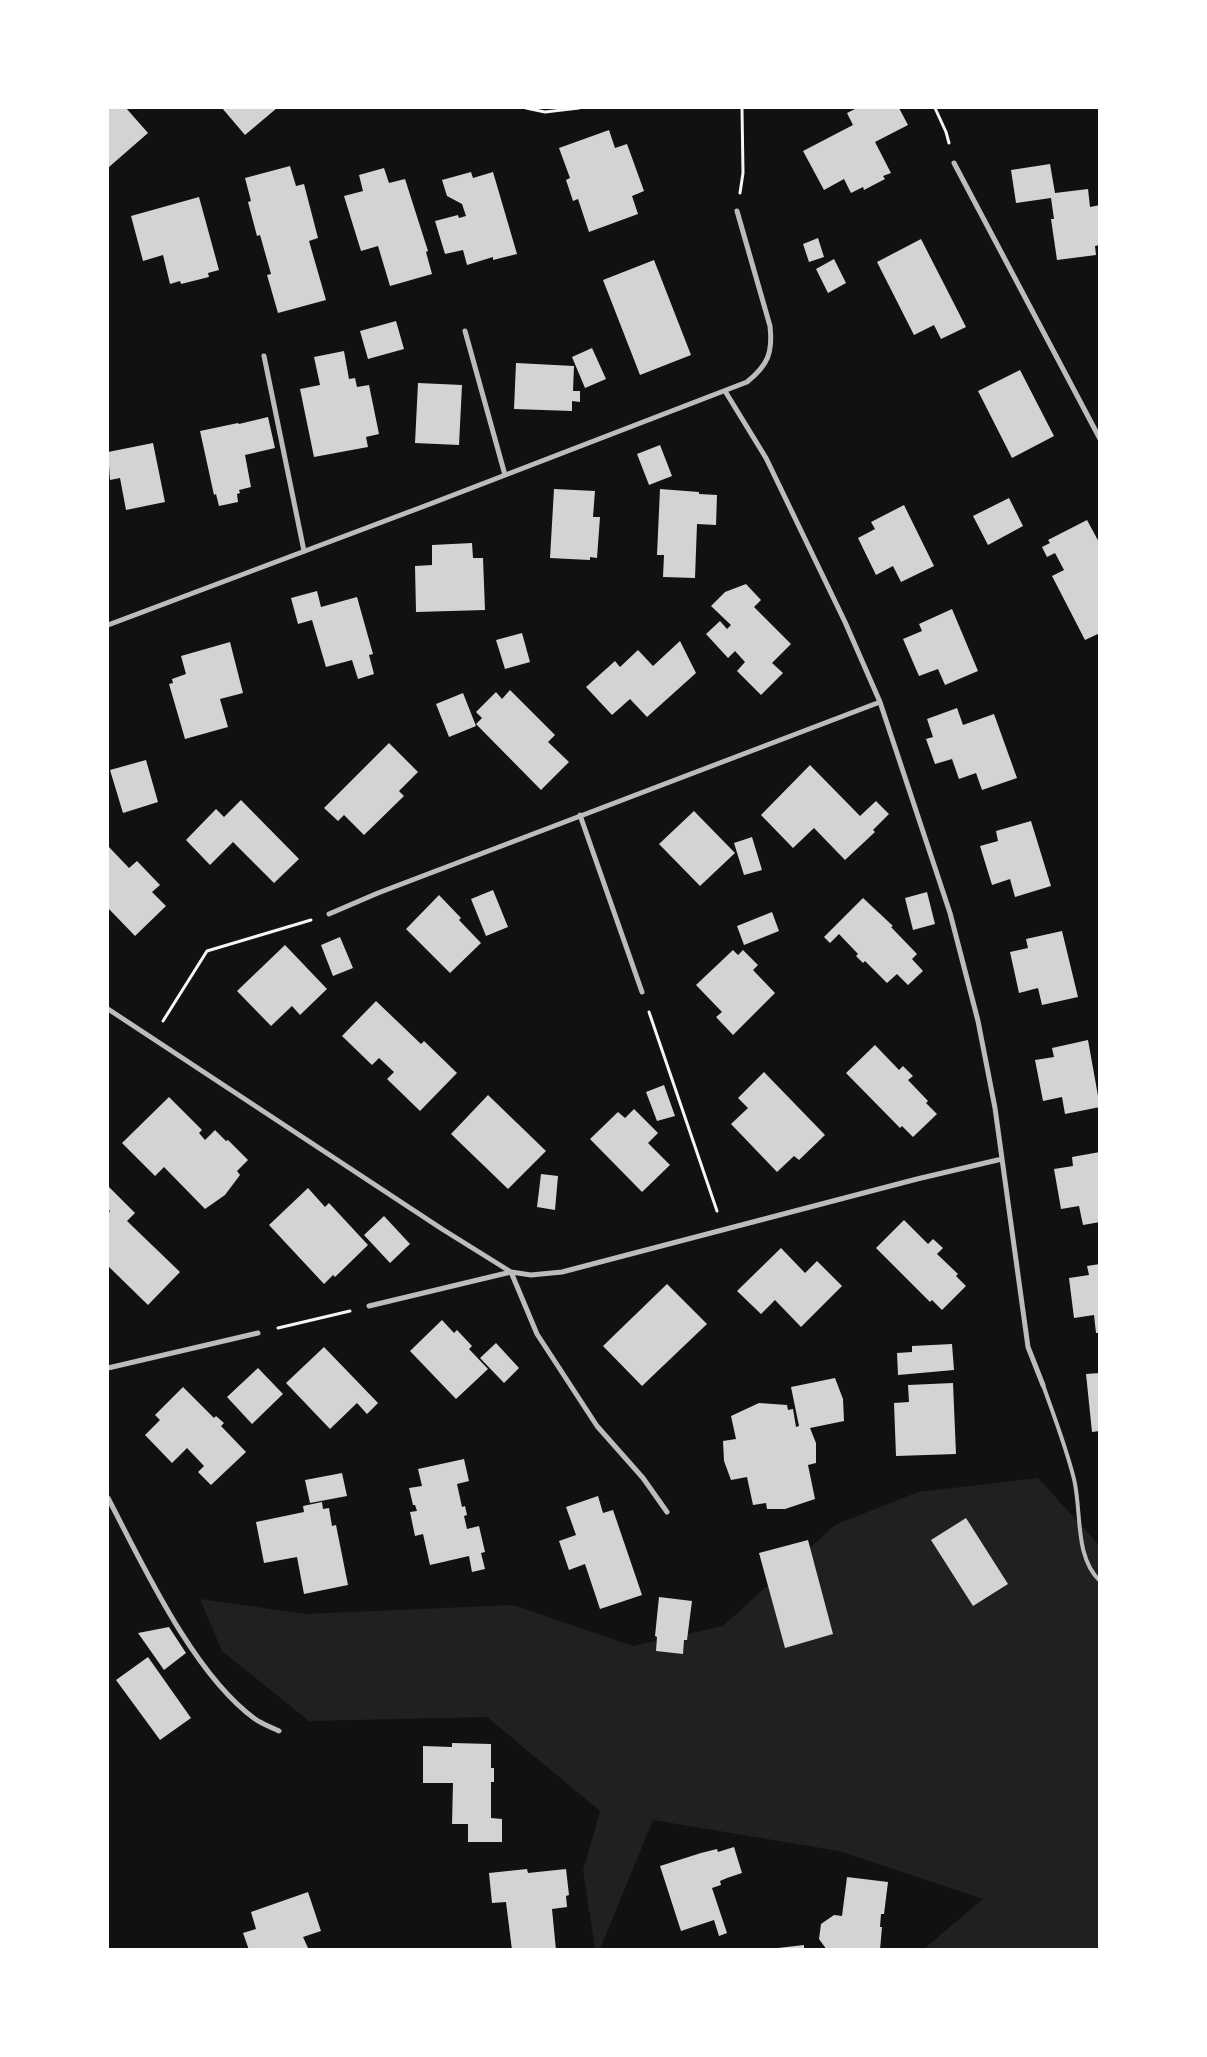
<!DOCTYPE html>
<html>
<head>
<meta charset="utf-8">
<style>
	body { margin:0 }
	#map { position:relative; width:1207px; height:2057px; overflow:hidden; background:#111; font-family:"Titillium Web",sans-serif }
	canvas { display:block }
	.frame { position:absolute; inset:0; border:109px solid #fff; pointer-events:none }
</style>
</head>
<body>
<div id="map">
<canvas width="1207" height="2057"></canvas>
<div class="frame"></div>
</div>
<script>
const context = document.querySelector('canvas').getContext('2d');
context.lineJoin = 'round';
function fillPath(path, color) { context.fillStyle = color; context.fill(path, 'evenodd'); }
function stroke(path, color, width, dash) { context.strokeStyle = color; context.lineWidth = width; context.lineCap = dash ? 'butt' : 'round'; context.setLineDash(dash || []); context.stroke(path); }
fillPath(new Path2D(`
	M 1038,1478 L 1099,1545 L 1099,1949 L 924,1949 L 983,1899 L 839,1851 L 653,1820 L 600,1949 L 595,1949 L 583,1871 L 600,1811 L 487,1717 L 309,1721 L 222,1651 L 200,1599 L 306,1614 L 513,1605 L 633,1646 L 723,1626 L 835,1525 L 918,1492 Z`), '#202020');
fillPath(new Path2D(`
	M 108,108 L 126,108 L 148,133 L 109,167 Z
	M 222,108 L 277,108 L 245,135 Z
	M 857,108 L 899,108 L 908,125 L 875,142 L 891,173 L 883,176 L 885,179 L 864,190 L 863,187 L 851,193 L 844,179 L 824,190 L 803,151 L 853,125 L 847,113 Z
	M 609,130 L 615,148 L 627,144 L 644,191 L 632,196 L 638,214 L 589,232 L 578,199 L 573,201 L 566,180 L 570,178 L 559,148 Z
	M 1050,164 L 1055,193 L 1088,189 L 1090,207 L 1100,205 L 1100,245 L 1095,246 L 1096,255 L 1057,260 L 1051,219 L 1054,219 L 1051,198 L 1016,203 L 1011,170 Z
	M 290,166 L 296,186 L 304,184 L 318,238 L 309,241 L 326,300 L 278,313 L 267,275 L 271,274 L 260,235 L 257,236 L 248,202 L 251,201 L 245,178 Z
	M 384,168 L 389,183 L 405,179 L 428,251 L 426,252 L 432,274 L 390,286 L 378,246 L 361,251 L 344,196 L 363,191 L 359,175 Z
	M 471,172 L 473,178 L 493,172 L 517,254 L 493,260 L 493,257 L 467,265 L 463,250 L 445,254 L 435,221 L 458,215 L 459,218 L 466,216 L 462,204 L 447,196 L 442,180 Z
	M 199,197 L 219,270 L 208,273 L 209,277 L 181,284 L 180,281 L 170,284 L 163,255 L 143,261 L 131,216 Z
	M 818,238 L 824,257 L 809,262 L 803,244 Z
	M 921,239 L 966,327 L 941,339 L 934,325 L 914,335 L 877,262 Z
	M 834,259 L 846,283 L 828,293 L 816,269 Z
	M 654,260 L 691,355 L 640,375 L 603,280 Z
	M 396,321 L 404,349 L 368,359 L 360,331 Z
	M 592,348 L 606,379 L 585,388 L 572,357 Z
	M 344,351 L 349,379 L 355,378 L 357,387 L 369,385 L 379,434 L 366,437 L 368,447 L 314,457 L 300,389 L 320,385 L 314,357 Z
	M 516,363 L 574,366 L 573,391 L 580,391 L 580,402 L 572,401 L 572,411 L 514,409 Z
	M 1020,370 L 1054,436 L 1012,458 L 978,391 Z
	M 418,383 L 462,385 L 459,445 L 415,443 Z
	M 268,417 L 275,448 L 245,455 L 251,487 L 239,490 L 240,493 L 237,494 L 238,502 L 219,506 L 216,494 L 214,495 L 200,431 L 238,423 L 239,424 Z
	M 153,443 L 165,502 L 126,510 L 120,478 L 110,480 L 108,452 Z
	M 660,445 L 672,476 L 649,485 L 637,454 Z
	M 554,489 L 595,491 L 593,517 L 600,517 L 597,558 L 590,557 L 590,560 L 550,558 Z
	M 660,489 L 699,492 L 699,494 L 717,495 L 716,525 L 697,524 L 695,578 L 663,577 L 664,555 L 657,555 Z
	M 1009,498 L 1023,526 L 988,545 L 973,516 Z
	M 904,505 L 934,566 L 901,582 L 893,566 L 876,575 L 858,538 L 875,529 L 871,522 Z
	M 1087,520 L 1100,544 L 1100,633 L 1085,640 L 1052,576 L 1064,570 L 1055,553 L 1047,557 L 1042,547 L 1050,543 L 1048,540 Z
	M 472,543 L 473,558 L 483,558 L 485,610 L 416,612 L 415,566 L 432,565 L 432,545 Z
	M 746,584 L 761,600 L 754,607 L 791,644 L 772,663 L 783,673 L 761,695 L 737,671 L 745,662 L 735,651 L 728,658 L 706,634 L 720,621 L 727,629 L 731,625 L 711,606 L 725,592 Z
	M 317,591 L 321,607 L 357,597 L 373,654 L 369,655 L 374,674 L 358,679 L 352,660 L 326,667 L 312,620 L 298,624 L 291,598 Z
	M 952,609 L 978,671 L 945,685 L 938,669 L 919,676 L 903,639 L 922,631 L 919,624 Z
	M 522,633 L 530,662 L 505,669 L 496,640 Z
	M 680,641 L 696,673 L 647,717 L 630,699 L 612,715 L 586,687 L 615,661 L 620,667 L 638,650 L 653,666 Z
	M 230,642 L 243,693 L 220,699 L 228,727 L 185,739 L 169,684 L 173,683 L 172,679 L 186,674 L 181,656 Z
	M 510,690 L 555,735 L 548,742 L 569,762 L 541,790 L 476,724 L 482,718 L 476,712 L 496,692 L 502,699 Z
	M 463,693 L 476,726 L 449,737 L 436,704 Z
	M 957,708 L 963,725 L 994,714 L 1017,778 L 982,790 L 976,773 L 959,779 L 952,759 L 935,764 L 926,739 L 933,737 L 927,719 Z
	M 389,743 L 418,772 L 399,791 L 404,796 L 364,835 L 344,815 L 338,821 L 324,808 Z
	M 146,760 L 158,802 L 123,813 L 110,770 Z
	M 810,765 L 860,816 L 876,801 L 889,814 L 873,830 L 875,832 L 845,860 L 814,828 L 793,848 L 761,815 Z
	M 241,800 L 299,859 L 274,883 L 233,842 L 210,865 L 186,840 L 216,809 L 224,817 Z
	M 694,811 L 735,853 L 700,886 L 659,844 Z
	M 1031,821 L 1051,886 L 1015,897 L 1010,879 L 992,885 L 980,846 L 998,841 L 996,831 Z
	M 752,837 L 762,870 L 744,875 L 734,843 Z
	M 108,846 L 129,868 L 137,861 L 160,885 L 152,892 L 166,906 L 135,936 L 108,908 Z
	M 493,890 L 508,927 L 486,936 L 471,899 Z
	M 927,892 L 935,924 L 913,930 L 905,898 Z
	M 439,895 L 461,918 L 459,920 L 481,943 L 450,973 L 406,929 Z
	M 863,898 L 893,926 L 891,927 L 917,954 L 912,959 L 923,971 L 908,985 L 897,974 L 887,983 L 865,961 L 863,963 L 856,956 L 858,954 L 839,934 L 830,943 L 824,937 Z
	M 772,912 L 779,931 L 744,945 L 737,926 Z
	M 1062,931 L 1078,997 L 1042,1005 L 1038,988 L 1019,993 L 1010,952 L 1028,948 L 1026,939 Z
	M 340,937 L 353,968 L 333,976 L 321,945 Z
	M 285,945 L 327,989 L 300,1015 L 292,1006 L 271,1026 L 237,991 Z
	M 733,950 L 738,955 L 743,950 L 758,965 L 753,970 L 775,993 L 733,1035 L 716,1017 L 722,1012 L 696,985 Z
	M 376,1001 L 421,1044 L 424,1041 L 457,1073 L 420,1111 L 387,1079 L 394,1072 L 379,1058 L 372,1065 L 342,1036 Z
	M 1088,1040 L 1100,1107 L 1065,1114 L 1062,1097 L 1043,1101 L 1035,1060 L 1054,1057 L 1052,1048 Z
	M 875,1045 L 899,1070 L 903,1066 L 913,1076 L 908,1080 L 928,1101 L 926,1103 L 937,1114 L 913,1137 L 902,1126 L 900,1128 L 846,1073 Z
	M 764,1072 L 825,1135 L 799,1160 L 794,1156 L 777,1172 L 731,1124 L 748,1108 L 738,1098 Z
	M 664,1085 L 675,1116 L 657,1121 L 646,1092 Z
	M 488,1095 L 546,1151 L 508,1189 L 451,1134 Z
	M 169,1097 L 202,1130 L 199,1133 L 205,1140 L 215,1130 L 226,1141 L 228,1140 L 248,1160 L 237,1171 L 240,1175 L 225,1195 L 205,1209 L 164,1167 L 155,1176 L 122,1143 Z
	M 634,1109 L 658,1133 L 648,1143 L 670,1165 L 642,1192 L 590,1139 L 618,1112 L 625,1118 Z
	M 1100,1152 L 1100,1222 L 1083,1225 L 1079,1206 L 1061,1209 L 1054,1169 L 1073,1166 L 1072,1157 Z
	M 541,1174 L 558,1176 L 555,1210 L 537,1207 Z
	M 108,1186 L 135,1213 L 127,1221 L 180,1272 L 148,1305 L 108,1266 L 108,1214 L 110,1211 L 108,1209 Z
	M 308,1188 L 325,1207 L 329,1203 L 368,1245 L 335,1277 L 333,1275 L 324,1284 L 269,1225 Z
	M 384,1216 L 410,1244 L 390,1263 L 364,1235 Z
	M 904,1220 L 928,1244 L 933,1239 L 943,1248 L 937,1254 L 958,1274 L 956,1276 L 966,1286 L 942,1310 L 932,1300 L 930,1302 L 876,1248 Z
	M 781,1248 L 805,1273 L 817,1261 L 842,1286 L 801,1327 L 775,1300 L 761,1314 L 737,1291 Z
	M 1100,1264 L 1100,1333 L 1096,1333 L 1094,1315 L 1074,1318 L 1069,1278 L 1089,1275 L 1087,1266 Z
	M 667,1284 L 707,1324 L 642,1386 L 603,1346 Z
	M 442,1320 L 454,1333 L 457,1330 L 472,1346 L 469,1349 L 488,1369 L 456,1399 L 410,1351 Z
	M 496,1343 L 519,1368 L 504,1383 L 480,1358 Z
	M 952,1344 L 954,1370 L 898,1375 L 897,1353 L 912,1352 L 912,1346 Z
	M 324,1347 L 378,1403 L 367,1414 L 357,1403 L 330,1429 L 286,1383 Z
	M 258,1368 L 283,1394 L 252,1424 L 227,1397 Z
	M 1100,1373 L 1100,1431 L 1092,1432 L 1086,1374 Z
	M 835,1378 L 843,1399 L 844,1421 L 810,1428 L 816,1443 L 816,1463 L 808,1465 L 815,1499 L 785,1509 L 767,1509 L 766,1503 L 753,1505 L 747,1477 L 731,1480 L 724,1461 L 723,1441 L 736,1439 L 731,1416 L 759,1403 L 787,1405 L 788,1410 L 793,1409 L 796,1427 L 799,1426 L 791,1387 Z
	M 953,1383 L 956,1454 L 896,1456 L 894,1403 L 909,1402 L 908,1385 Z
	M 183,1387 L 214,1418 L 216,1416 L 224,1423 L 221,1426 L 246,1452 L 211,1485 L 198,1472 L 204,1466 L 187,1448 L 172,1463 L 145,1435 L 160,1420 L 155,1415 Z
	M 464,1459 L 469,1481 L 457,1484 L 462,1507 L 465,1506 L 467,1515 L 464,1516 L 467,1529 L 479,1526 L 485,1552 L 481,1553 L 485,1569 L 472,1572 L 469,1556 L 430,1565 L 423,1534 L 415,1536 L 410,1512 L 417,1511 L 415,1505 L 413,1505 L 409,1488 L 422,1486 L 418,1469 Z
	M 342,1473 L 347,1496 L 310,1503 L 305,1480 Z
	M 598,1496 L 603,1513 L 613,1510 L 642,1595 L 600,1609 L 585,1564 L 569,1570 L 559,1541 L 576,1535 L 566,1507 Z
	M 322,1502 L 323,1509 L 329,1508 L 332,1526 L 336,1525 L 348,1585 L 304,1594 L 297,1557 L 264,1563 L 256,1522 L 304,1512 L 303,1506 Z
	M 966,1518 L 1008,1584 L 973,1606 L 931,1540 Z
	M 808,1540 L 833,1634 L 785,1648 L 759,1553 Z
	M 659,1597 L 692,1601 L 687,1640 L 684,1640 L 683,1654 L 656,1651 L 657,1637 L 655,1636 Z
	M 169,1627 L 186,1653 L 164,1670 L 138,1633 Z
	M 148,1657 L 191,1718 L 160,1740 L 116,1680 Z
	M 452,1743 L 491,1744 L 491,1768 L 494,1768 L 494,1782 L 491,1782 L 491,1818 L 502,1819 L 502,1842 L 468,1842 L 468,1824 L 452,1824 L 453,1783 L 423,1783 L 423,1746 L 452,1747 Z
	M 734,1847 L 742,1873 L 727,1878 L 720,1881 L 721,1885 L 712,1888 L 727,1933 L 719,1936 L 714,1920 L 681,1931 L 660,1866 L 701,1853 L 717,1849 L 718,1852 Z
	M 527,1869 L 528,1873 L 566,1869 L 569,1895 L 566,1896 L 567,1907 L 552,1909 L 556,1950 L 512,1950 L 506,1902 L 492,1903 L 489,1873 Z
	M 847,1877 L 888,1882 L 884,1914 L 881,1914 L 880,1927 L 882,1927 L 880,1950 L 827,1950 L 819,1939 L 821,1924 L 834,1915 L 842,1916 Z
	M 308,1892 L 321,1931 L 303,1937 L 309,1950 L 249,1950 L 243,1933 L 256,1929 L 251,1912 Z
	M 804,1945 L 804,1950 L 778,1950 L 778,1948 Z`), '#d3d3d3');
stroke(new Path2D(`
	M 526,108 L 545,112 L 579,108
	M 935,108 L 946,132 L 949,143
	M 740,193 L 743,173 L 742,108
	M 649,1012 L 717,1211
	M 163,1021 L 207,951 L 311,920
	M 278,1328 L 350,1311`), '#f5f5f5', 3);
stroke(new Path2D(`
	M 1043,1385 C 1054,1416 1066,1447 1074,1479 C 1082,1512 1074,1556 1100,1581`), '#bcbcbc', 4);
stroke(new Path2D(`
	M 954,163 L 1100,439
	M 465,331 L 505,475
	M 264,356 L 304,551
	M 725,391 L 766,458 L 845,622 L 880,702 L 950,913 L 978,1021 L 995,1108 L 1028,1347 L 1043,1385
	M 108,625 L 430,504 L 747,382 C 768,365 773,353 770,326 L 737,211
	M 580,815 L 642,992
	M 329,914 L 378,893 L 880,702
	M 108,1009 L 442,1229 L 511,1272 L 537,1334 L 597,1426 L 643,1478 L 667,1512
	M 369,1306 L 511,1272 L 531,1275 L 562,1272 L 917,1179 L 1002,1159
	M 108,1368 L 258,1333
	M 108,1498 C 143,1565 193,1674 255,1719 C 262,1724 271,1727 279,1731`), '#bcbcbc', 5);
</script>
</body>
</html>
